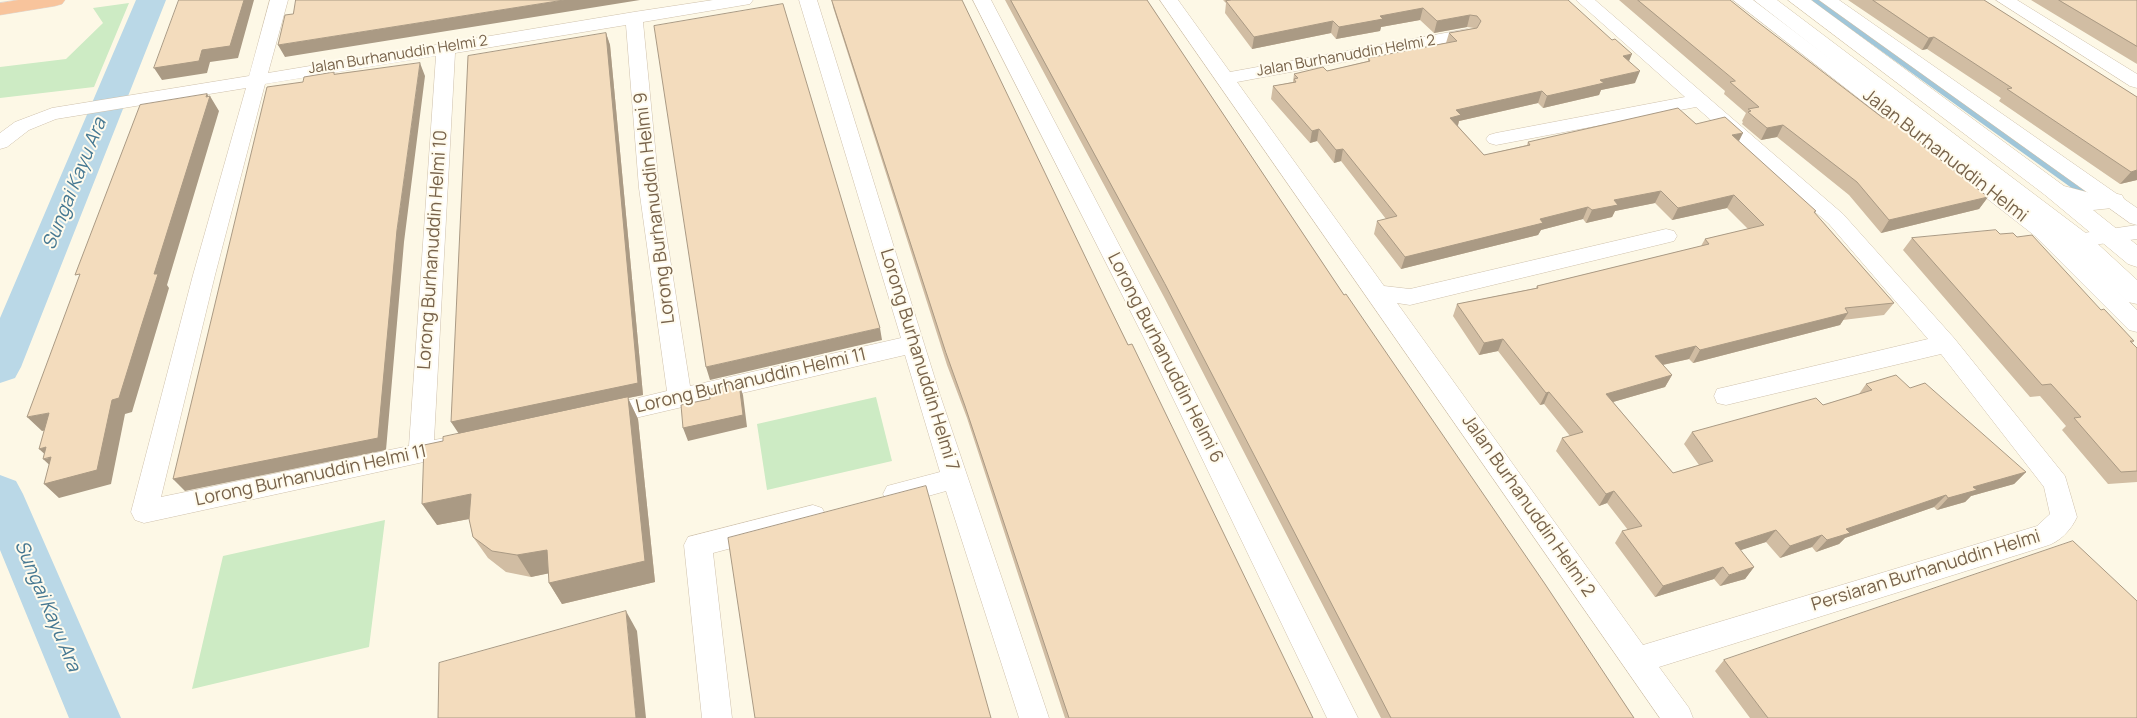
<!DOCTYPE html>
<html>
<head>
<meta charset="utf-8">
<style>
	body { margin:0 }
	canvas { display:block; background:#fdf8e6 }
</style>
</head>
<body>
<canvas width="2137" height="718"></canvas>
<script>
const context = document.querySelector('canvas').getContext('2d');
context.lineJoin = 'round';
function fillPath(path, color) { context.fillStyle = color; context.fill(path, 'evenodd'); }
function stroke(path, color, width, dash) { context.strokeStyle = color; context.lineWidth = width; context.lineCap = dash ? 'butt' : 'round'; context.setLineDash(dash || []); context.stroke(path); }
function write(font, color, halo, rows, align = 'center') {
  context.font = font + ' Manrope,sans-serif'; context.lineWidth = 4; context.setLineDash([]); context.textBaseline = 'middle'; context.strokeStyle = halo; context.fillStyle = color; for (const [text, x, y, turn = 0] of rows) {
    context.save(); context.translate(x, y); context.rotate((+turn || 0) * Math.PI / 180); context.textAlign = isNaN(turn) ? turn : align; if (halo) context.strokeText(text, 0, 0); context.fillText(text, 0, 0); context.restore();
  }
}
fillPath(new Path2D(`
	M 129,3 L 94,87 L 0,98 L 0,67 L 66,59 L 103,23 L 93,8 Z
	M 876,397 L 892,461 L 767,490 L 757,424 Z
	M 385,520 L 369,647 L 192,689 L 223,556 Z`), '#cdebc4');
stroke(new Path2D(`
	M 1815,0 L 2082,192`), '#a0c6d9', 5.5);
fillPath(new Path2D(`
	M 136,0 L 166,0 L 21,367 L 15,378 L 0,383 L 0,318 Z
	M 0,475 L 16,481 L 23,494 L 121,718 L 69,718 L 0,550 Z`), '#bad8e7');
const minor = new Path2D(`
	M 270,0 L 288,0 L 268,73 L 634,12 L 713,0 L 753,0 L 750,4 L 744,5 L 643,22 L 659,188 L 690,386 L 901,338 L 799,0 L 817,0 L 940,395 L 1049,718 L 1019,718 L 946,491 L 896,505 L 887,502 L 883,494 L 887,486 L 940,472 L 905,355 L 601,426 L 592,423 L 589,416 L 592,409 L 667,391 L 639,188 L 626,25 L 455,53 L 434,440 L 456,436 L 465,439 L 469,446 L 465,453 L 144,523 L 135,520 L 131,512 L 193,275 L 246,88 L 56,119 L 29,130 L 7,147 L 0,149 L 0,133 L 15,122 L 52,108 L 249,76 ZM 436,56 L 409,446 L 161,497 L 215,275 L 265,84 Z
	M 973,0 L 991,0 L 1170,342 L 1358,718 L 1327,718 L 1146,342 Z
	M 1160,0 L 1178,0 L 1230,72 L 1467,29 L 1473,30 L 1476,34 L 1473,38 L 1467,39 L 1237,82 L 1384,286 L 1410,289 L 1666,229 L 1674,231 L 1677,236 L 1674,241 L 1666,243 L 1410,305 L 1397,303 L 1643,645 L 2037,526 L 2050,514 L 2044,487 L 1941,354 L 1726,405 L 1717,403 L 1714,396 L 1717,389 L 1726,387 L 1928,339 L 1829,224 L 1696,107 L 1496,145 L 1489,143 L 1486,139 L 1489,135 L 1496,133 L 1685,97 L 1576,0 L 1595,0 L 1843,214 L 1954,338 L 2065,476 L 2077,517 C 2071,530 2060,542 2046,546 L 1659,667 L 1689,708 L 1693,718 L 1660,718 Z
	M 1733,0 L 1753,0 L 2051,226 L 2137,310 L 2137,332 L 2129,330 L 2035,236 Z
	M 1819,0 L 1839,0 L 2137,208 L 2137,239 L 2078,247 L 2070,245 L 2067,240 L 2070,235 L 2137,225 L 2130,223 Z
	M 1996,0 L 2017,0 L 2137,74 L 2137,88 L 2130,86 Z
	M 813,505 L 822,508 L 826,516 L 822,524 L 713,553 L 732,718 L 702,718 L 684,545 L 688,537 Z`);
const secondary = new Path2D(`
	M 1754,0 L 1777,0 L 2087,234 L 2137,280 L 2137,304 L 2128,302 L 2069,246 Z
	M 1788,0 L 1811,0 L 2064,186 L 2094,194 L 2113,193 L 2122,195 L 2125,201 L 2122,207 L 2093,210 L 2137,245 L 2137,267 L 2128,264 L 2045,195 Z`);
const motorway = new Path2D(`
	M 18,0 L 65,0 L 62,4 L 55,6 L 0,15 L 0,3 Z`);
stroke(minor, '#cfc1ac', 1);
stroke(secondary, '#d2c3a9', 1);
stroke(motorway, '#ded9d4', 1);
fillPath(minor, '#fff');
fillPath(secondary, '#fff');
fillPath(motorway, '#f8c49c');
fillPath(new Path2D(`
	M 832,0 L 1105,298 L 1313,718 L 1065,718 L 967,418 L 947,365 L 833,7 Z
	M 1005,0 L 1147,0 L 1344,295 L 1634,718 L 1381,718 L 1164,297 Z
	M 1223,0 L 1568,0 L 1629,61 L 1635,83 L 1601,90 L 1599,95 L 1543,108 L 1538,103 L 1459,121 L 1458,126 L 1484,155 L 1527,145 L 1528,142 L 1696,124 L 1739,142 L 1815,213 L 1894,303 L 1884,315 L 1843,320 L 1840,325 L 1693,363 L 1689,359 L 1663,365 L 1672,375 L 1665,387 L 1613,402 L 1673,473 L 1699,465 L 1684,444 L 1692,432 L 1823,405 L 1859,394 L 1866,384 L 1910,388 L 2026,472 L 2014,484 L 1971,496 L 1965,502 L 1937,510 L 1934,507 L 1845,538 L 1839,544 L 1816,552 L 1812,547 L 1780,558 L 1766,542 L 1740,550 L 1754,567 L 1745,579 L 1720,586 L 1714,579 L 1655,597 L 1615,543 L 1622,531 L 1628,530 L 1607,503 L 1599,506 L 1556,451 L 1562,438 L 1570,436 L 1544,404 L 1540,405 L 1498,351 L 1479,355 L 1453,316 L 1457,304 L 1536,288 L 1537,286 L 1701,246 L 1705,239 L 1748,229 L 1727,208 L 1672,220 L 1655,203 L 1615,211 L 1612,217 L 1586,223 L 1583,219 L 1541,230 L 1538,235 L 1401,269 L 1374,234 L 1377,221 L 1386,219 L 1341,161 L 1334,163 L 1317,141 L 1310,143 L 1271,99 L 1273,86 L 1293,82 L 1294,74 L 1327,71 L 1368,61 L 1368,58 L 1446,43 L 1449,33 L 1474,28 L 1467,27 L 1434,33 L 1420,20 L 1381,27 L 1380,31 L 1336,39 L 1331,33 L 1252,49 L 1225,13 L 1226,3 Z
	M 1619,0 L 1730,0 L 1755,20 L 1883,118 L 1926,146 L 1925,147 L 1988,197 L 1979,209 L 1881,233 L 1849,195 L 1777,137 L 1761,140 L 1742,124 L 1743,122 L 1742,121 L 1746,113 L 1724,94 L 1725,91 Z
	M 1848,0 L 1984,0 L 2137,97 L 2137,180 L 2120,184 L 1999,101 L 2001,98 L 1927,49 L 1922,50 Z
	M 2031,0 L 2137,0 L 2137,64 Z
	M 606,33 L 610,45 L 643,395 L 628,398 L 638,419 L 655,582 L 562,604 L 549,583 L 549,573 L 531,577 L 506,572 L 488,558 L 473,537 L 469,519 L 437,525 L 443,441 L 458,434 Z
	M 2000,234 L 2017,237 L 2101,310 L 2134,341 L 2132,343 L 2137,348 L 2137,482 L 2108,484 L 2062,430 L 2066,426 L 2040,396 L 2030,397 L 1903,250 L 1912,238 Z
	M 1724,660 L 2137,718 L 1750,718 L 1715,671 Z`), '#d1bda3');
fillPath(new Path2D(`
	M 244,0 L 254,0 L 238,58 L 210,62 L 207,73 L 162,80 L 154,68 L 202,50 Z
	M 564,0 L 640,0 L 285,57 L 278,45 Z
	M 1423,8 L 1420,20 L 1381,27 L 1380,31 L 1336,39 L 1339,27 L 1380,16 Z
	M 1470,15 L 1467,27 L 1434,33 L 1437,21 Z
	M 1333,21 L 1331,33 L 1252,49 L 1254,37 Z
	M 606,33 L 610,45 L 643,395 L 628,398 L 638,419 L 655,582 L 562,604 L 549,583 L 645,561 L 459,434 L 451,422 Z
	M 1934,37 L 1927,49 L 1922,50 L 1929,38 Z
	M 1632,54 L 1627,66 L 1623,56 Z
	M 420,63 L 425,76 L 404,242 L 386,450 L 185,491 L 173,479 L 397,230 Z
	M 1640,71 L 1635,83 L 1601,90 L 1599,95 L 1543,108 L 1547,96 L 1600,80 Z
	M 1542,91 L 1538,103 L 1459,121 L 1457,128 L 1450,118 L 1456,110 Z
	M 207,94 L 209,97 L 210,96 L 219,111 L 167,285 L 169,288 L 132,412 L 125,414 L 111,484 L 59,498 L 44,484 L 112,400 Z
	M 1783,125 L 1777,137 L 1761,140 L 1767,128 Z
	M 1319,129 L 1317,141 L 1310,143 L 1312,131 Z
	M 1743,133 L 1737,145 L 1732,135 Z
	M 1343,149 L 1341,161 L 1334,163 L 1336,150 Z
	M 2137,170 L 2137,180 L 2120,184 L 2131,172 Z
	M 1661,191 L 1655,203 L 1615,211 L 1612,217 L 1586,223 L 1592,210 L 1614,200 Z
	M 1734,195 L 1727,208 L 1672,220 L 1678,208 Z
	M 1988,197 L 1979,209 L 1881,233 L 1889,220 Z
	M 1588,207 L 1583,219 L 1541,230 L 1538,235 L 1401,269 L 1405,257 L 1540,219 Z
	M 1848,313 L 1840,325 L 1693,363 L 1700,350 Z
	M 880,328 L 882,340 L 710,380 L 706,367 Z
	M 1503,339 L 1498,351 L 1479,355 L 1484,343 Z
	M 1696,346 L 1689,359 L 1648,368 L 1655,356 Z
	M 1672,375 L 1665,387 L 1599,406 L 1606,394 Z
	M 739,383 L 743,395 L 747,427 L 688,441 L 683,428 Z
	M 1549,392 L 1544,404 L 1540,405 L 1546,393 Z
	M 49,413 L 63,427 L 42,431 L 27,417 Z
	M 46,447 L 58,473 L 43,459 L 49,458 L 39,449 Z
	M 2026,472 L 2014,484 L 1971,496 L 1965,502 L 1937,510 L 1948,498 L 1973,487 Z
	M 1614,491 L 1607,503 L 1599,506 L 1606,494 Z
	M 471,494 L 485,516 L 437,525 L 422,504 Z
	M 1946,495 L 1934,507 L 1845,538 L 1839,544 L 1816,552 L 1827,540 L 1846,529 Z
	M 1776,530 L 1766,542 L 1726,555 L 1735,543 Z
	M 1822,535 L 1812,547 L 1780,558 L 1790,546 Z
	M 547,550 L 560,571 L 531,577 L 517,555 Z
	M 1723,567 L 1714,579 L 1655,597 L 1663,586 Z
	M 1754,567 L 1745,579 L 1720,586 L 1729,575 Z
	M 626,611 L 637,631 L 646,718 L 636,718 Z`), '#aa9a84');
const building = new Path2D(`
	M 179,0 L 244,0 L 230,46 L 202,50 L 199,61 L 154,68 Z
	M 296,0 L 564,0 L 278,45 L 285,15 L 293,14 Z
	M 832,0 L 962,0 L 1105,298 L 1128,345 L 1132,344 L 1313,718 L 1069,718 L 965,406 L 946,353 Z
	M 1011,0 L 1147,0 L 1344,295 L 1346,294 L 1545,584 L 1634,718 L 1391,718 L 1165,284 Z
	M 1232,0 L 1568,0 L 1612,40 L 1615,39 L 1632,54 L 1623,56 L 1640,71 L 1600,80 L 1604,83 L 1547,96 L 1542,91 L 1456,110 L 1461,115 L 1450,118 L 1484,155 L 1530,145 L 1528,142 L 1678,108 L 1696,124 L 1725,117 L 1743,133 L 1732,135 L 1816,211 L 1814,212 L 1894,303 L 1845,308 L 1848,313 L 1700,350 L 1696,346 L 1655,356 L 1672,375 L 1606,394 L 1673,473 L 1713,461 L 1692,432 L 1816,398 L 1823,405 L 1872,390 L 1866,384 L 1896,375 L 1910,388 L 1925,383 L 2026,472 L 1973,487 L 1977,490 L 1948,498 L 1946,495 L 1846,529 L 1850,533 L 1827,540 L 1822,535 L 1790,546 L 1776,530 L 1735,543 L 1754,567 L 1729,575 L 1723,567 L 1663,586 L 1622,531 L 1642,526 L 1614,491 L 1606,494 L 1562,438 L 1583,432 L 1549,392 L 1546,393 L 1503,339 L 1484,343 L 1457,304 L 1538,288 L 1537,286 L 1709,244 L 1705,239 L 1764,225 L 1734,195 L 1678,208 L 1661,191 L 1614,200 L 1618,205 L 1592,210 L 1588,207 L 1540,219 L 1543,223 L 1405,257 L 1377,221 L 1397,216 L 1343,149 L 1336,150 L 1319,129 L 1312,131 L 1273,86 L 1296,82 L 1294,79 L 1298,78 L 1294,74 L 1323,67 L 1327,71 L 1370,61 L 1368,58 L 1457,41 L 1449,33 L 1477,28 L 1481,21 L 1477,16 L 1470,15 L 1437,21 L 1423,8 L 1380,16 L 1383,19 L 1339,27 L 1333,21 L 1254,37 L 1226,1 Z
	M 1638,0 L 1730,0 L 1755,20 L 1883,118 L 1889,117 L 1926,146 L 1923,146 L 1988,197 L 1889,220 L 1857,182 L 1783,125 L 1767,128 L 1748,112 L 1751,111 L 1748,109 L 1759,107 L 1730,82 L 1735,81 Z
	M 1873,0 L 1984,0 L 2137,97 L 2137,170 L 2131,172 L 2007,89 L 2012,88 L 1934,37 L 1929,38 Z
	M 2059,0 L 2137,0 L 2137,46 Z
	M 783,4 L 880,328 L 706,367 L 654,26 Z
	M 606,33 L 638,383 L 451,422 L 468,56 Z
	M 420,63 L 397,230 L 378,438 L 173,479 L 267,87 L 303,82 L 304,77 L 334,72 L 334,74 Z
	M 207,94 L 206,97 L 210,96 L 154,274 L 158,274 L 142,324 L 119,398 L 112,400 L 97,470 L 44,484 L 51,457 L 43,459 L 46,447 L 39,449 L 49,413 L 27,417 L 80,274 L 75,275 L 140,105 Z
	M 1996,230 L 2000,234 L 2013,233 L 2017,237 L 2032,235 L 2101,310 L 2104,309 L 2134,341 L 2130,341 L 2137,348 L 2137,471 L 2121,472 L 2074,418 L 2081,417 L 2051,384 L 2042,385 L 1912,238 Z
	M 739,383 L 743,415 L 683,428 L 681,405 L 710,399 L 709,390 Z
	M 628,397 L 645,561 L 549,583 L 547,550 L 517,555 L 492,551 L 473,537 L 469,519 L 471,494 L 422,504 L 424,445 L 443,441 L 443,437 Z
	M 926,486 L 991,718 L 755,718 L 728,538 Z
	M 2073,541 L 2137,601 L 2137,718 L 1768,718 L 1724,660 Z
	M 626,611 L 636,718 L 438,718 L 439,663 Z`);
fillPath(building, '#f3dcbd');
stroke(building, '#aa9a84', 1);
write('15px', '#77624a', '#fffbed', [
	["Jalan Burhanuddin Helmi 2",398,55,-9],
	["Jalan Burhanuddin Helmi 2",1346,56,-10]
]);
write('18px', '#77624a', '#fffbed', [
	["Jalan Burhanuddin Helmi",1945,156,38],
	["Lorong Burhanuddin Helmi 9",655,208,-97],
	["Lorong Burhanuddin Helmi 10",433,250,-86],
	["Lorong Burhanuddin Helmi 6",1165,358,63],
	["Lorong Burhanuddin Helmi 7",919,360,73],
	["Lorong Burhanuddin Helmi 11",751,381,-13],
	["Lorong Burhanuddin Helmi 11",311,476,-12],
	["Jalan Burhanuddin Helmi 2",1528,506,55],
	["Persiaran Burhanuddin Helmi",1926,571,-17]
]);
write('italic 19px', '#467892', '#fffbed', [
	["Sungai Kayu Ara",75,184,-68],
	["Sungai Kayu Ara",47,606,67]
]);
</script>
</body>
</html>
